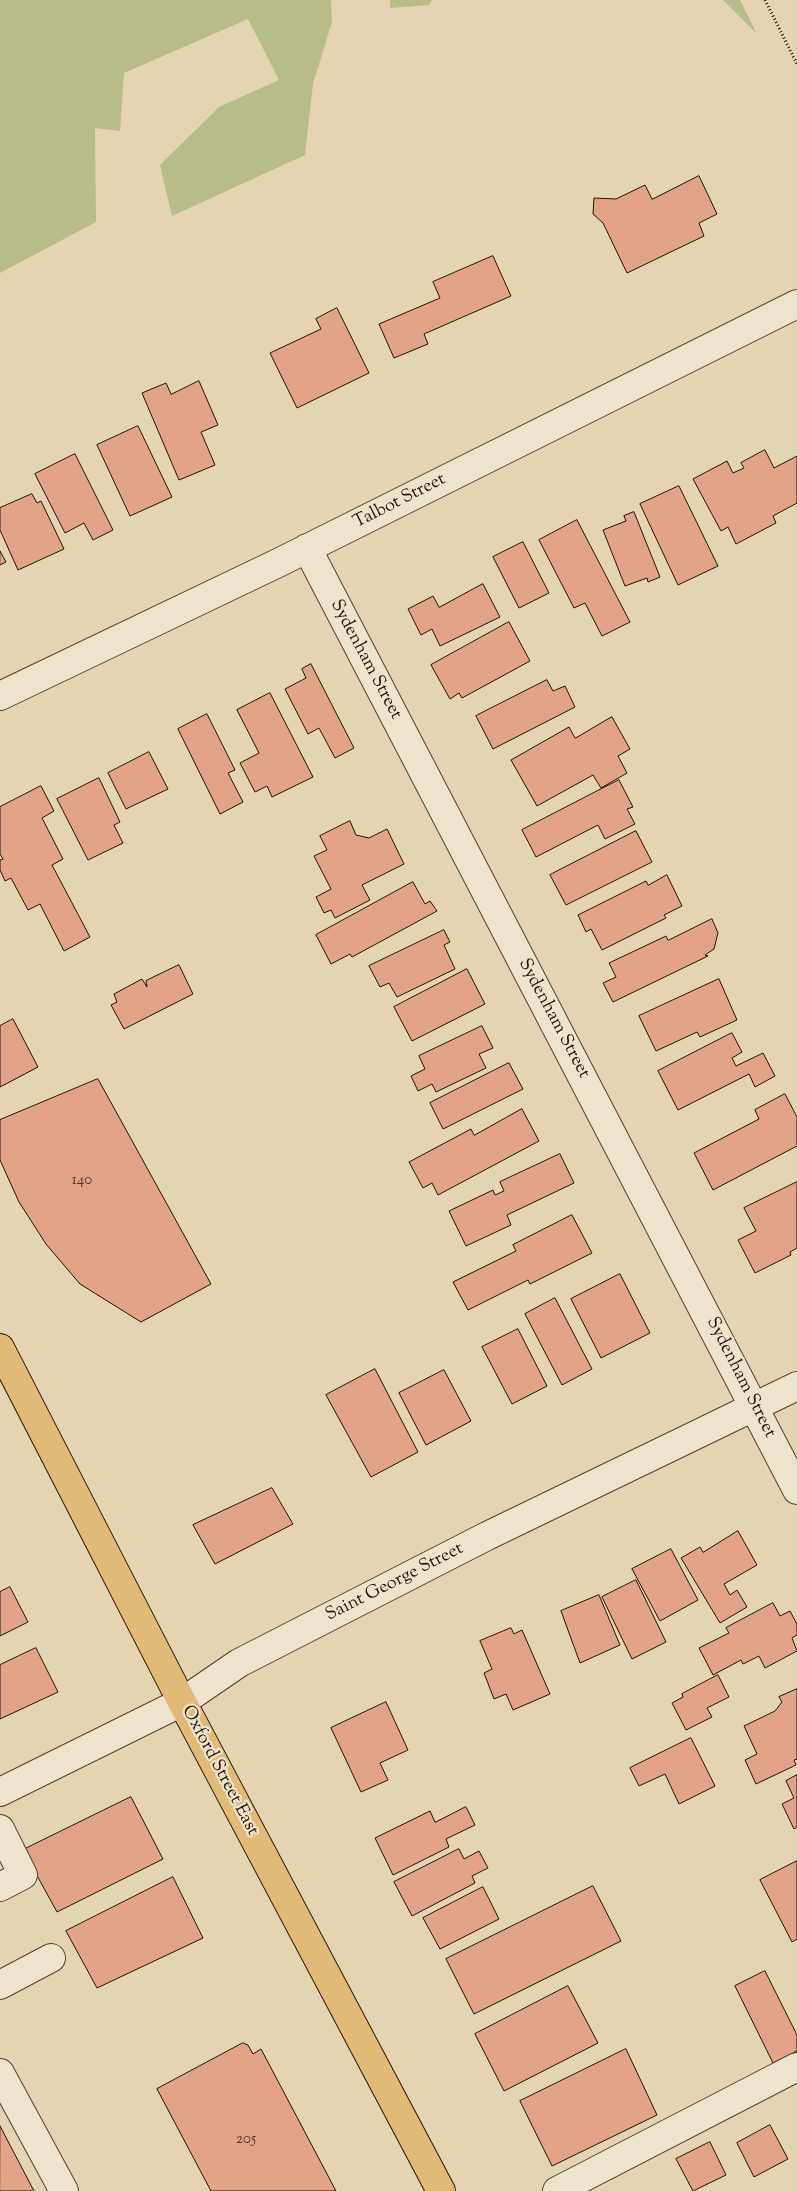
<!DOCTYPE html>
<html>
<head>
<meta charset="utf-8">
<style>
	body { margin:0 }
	canvas { display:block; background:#e5d4b1 }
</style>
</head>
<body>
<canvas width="797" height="2191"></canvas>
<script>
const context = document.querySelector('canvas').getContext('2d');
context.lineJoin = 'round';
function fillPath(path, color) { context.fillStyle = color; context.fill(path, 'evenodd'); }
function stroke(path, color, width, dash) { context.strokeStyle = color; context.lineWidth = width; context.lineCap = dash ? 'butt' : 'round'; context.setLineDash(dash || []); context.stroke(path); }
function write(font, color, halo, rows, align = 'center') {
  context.font = font + ' "Sorts Mill Goudy",serif'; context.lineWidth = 4.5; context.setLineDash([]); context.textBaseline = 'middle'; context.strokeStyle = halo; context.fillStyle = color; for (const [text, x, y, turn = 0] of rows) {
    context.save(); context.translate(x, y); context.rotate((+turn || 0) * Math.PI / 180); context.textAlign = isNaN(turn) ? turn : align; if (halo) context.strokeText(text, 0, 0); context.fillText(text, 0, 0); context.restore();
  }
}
fillPath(new Path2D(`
	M 0,0 L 331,0 L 332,22 L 313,84 L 305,155 L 172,216 L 160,165 L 219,107 L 279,80 L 248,19 L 124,73 L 120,131 L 95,128 L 96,222 L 0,273 Z
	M 390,0 L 432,0 L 429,5 L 390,8 Z
	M 723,0 L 740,0 L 757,34 Z`), '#b8bc89');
const building = new Path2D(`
	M 699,176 L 717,214 L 699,223 L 704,236 L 627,273 L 603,223 L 593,214 L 594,198 L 616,199 L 645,185 L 652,199 Z
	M 493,256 L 511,296 L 424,334 L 428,344 L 394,358 L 379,324 L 440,298 L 433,282 Z
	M 337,308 L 369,373 L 297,408 L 270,353 L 321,329 L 316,319 Z
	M 199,381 L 218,425 L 201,432 L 215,465 L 179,480 L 142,393 L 166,383 L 171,394 Z
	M 138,426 L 172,497 L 130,516 L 97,445 Z
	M 765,450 L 774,468 L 797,456 L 797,503 L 773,516 L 776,523 L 736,544 L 728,527 L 721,531 L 693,479 L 727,461 L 733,473 L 744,468 L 741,463 Z
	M 75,454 L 113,530 L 93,540 L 84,523 L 65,533 L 35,474 Z
	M 679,486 L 718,566 L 678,585 L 640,504 Z
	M 32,494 L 37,503 L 41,501 L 64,549 L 18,570 L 0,530 L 0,508 Z
	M 634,512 L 660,577 L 648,582 L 647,578 L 625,586 L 603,530 L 626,521 L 624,516 Z
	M 577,520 L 630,622 L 602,636 L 585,603 L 574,608 L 539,540 Z
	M 523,542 L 549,593 L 519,608 L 493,557 Z
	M 0,551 L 6,562 L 0,565 Z
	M 483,584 L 500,617 L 440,646 L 432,629 L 421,635 L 408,609 L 433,596 L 439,607 Z
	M 509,622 L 530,661 L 462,698 L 459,693 L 450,699 L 431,665 Z
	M 311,664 L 354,748 L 335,758 L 319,728 L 308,734 L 285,689 L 306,678 L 302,669 Z
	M 547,680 L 553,691 L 565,686 L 575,707 L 493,749 L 476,716 Z
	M 270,693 L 313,777 L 272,797 L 267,786 L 255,792 L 240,763 L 259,753 L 237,710 Z
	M 207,714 L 235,770 L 228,773 L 243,802 L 220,814 L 178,729 Z
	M 612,717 L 630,749 L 618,756 L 627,773 L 601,788 L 593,775 L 537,806 L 511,760 L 569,727 L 575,738 Z
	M 149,752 L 168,789 L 126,809 L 108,773 Z
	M 99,778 L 120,822 L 114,825 L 123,843 L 88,860 L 57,799 Z
	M 619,780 L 633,807 L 627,809 L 635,824 L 605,839 L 598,825 L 536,857 L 522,830 Z
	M 41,786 L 54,811 L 42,818 L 63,859 L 52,865 L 90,937 L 64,951 L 40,904 L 28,910 L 11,878 L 5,881 L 0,870 L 0,860 L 3,859 L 0,854 L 0,807 Z
	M 350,821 L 356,835 L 369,838 L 387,829 L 404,864 L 362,885 L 370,900 L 335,918 L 331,910 L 324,913 L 316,897 L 331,889 L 314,856 L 327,850 L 320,836 Z
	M 636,831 L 652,862 L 566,905 L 550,875 Z
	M 667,875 L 682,906 L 664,915 L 666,918 L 602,950 L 591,929 L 586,932 L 578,915 L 646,881 L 648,885 Z
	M 413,882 L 425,904 L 430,901 L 437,911 L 352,957 L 350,954 L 331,964 L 316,935 Z
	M 712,919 L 718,933 L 714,949 L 705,955 L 708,956 L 613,1002 L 603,983 L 616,977 L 609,963 L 666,936 L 668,940 Z
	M 444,930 L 450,942 L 444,945 L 455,969 L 397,997 L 389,983 L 380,987 L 369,966 Z
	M 179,965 L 193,994 L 124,1029 L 111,1005 L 117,1002 L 114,994 L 142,979 L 147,987 L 146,981 Z
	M 467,969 L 485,1004 L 412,1041 L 394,1007 Z
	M 719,979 L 737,1020 L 700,1037 L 697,1032 L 656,1051 L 639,1016 Z
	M 13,1019 L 38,1067 L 0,1087 L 0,1026 Z
	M 482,1026 L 493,1048 L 479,1054 L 486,1068 L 436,1092 L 432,1084 L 418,1091 L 411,1076 L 425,1069 L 419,1056 Z
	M 732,1033 L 742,1052 L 732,1058 L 736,1066 L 763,1053 L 775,1076 L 755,1087 L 749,1074 L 678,1110 L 658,1071 Z
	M 509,1063 L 523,1089 L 443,1129 L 430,1103 Z
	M 98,1079 L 211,1284 L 141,1322 L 80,1284 L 46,1244 L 19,1202 L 0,1160 L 0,1120 Z
	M 785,1094 L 797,1117 L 797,1146 L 713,1190 L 694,1153 L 759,1119 L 755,1110 Z
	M 522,1109 L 539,1141 L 438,1195 L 432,1183 L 423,1188 L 409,1162 L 471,1129 L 474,1135 Z
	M 560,1154 L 574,1183 L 507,1215 L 511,1225 L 466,1246 L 449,1211 L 493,1190 L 495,1195 L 504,1191 L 500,1182 Z
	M 797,1182 L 797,1248 L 790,1252 L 791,1255 L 755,1273 L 738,1240 L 756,1231 L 744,1208 Z
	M 572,1215 L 592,1253 L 530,1284 L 528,1280 L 468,1310 L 453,1282 L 516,1251 L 513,1245 Z
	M 620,1274 L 650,1333 L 601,1358 L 571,1299 Z
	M 555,1298 L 592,1369 L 562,1385 L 525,1314 Z
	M 518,1329 L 547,1386 L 512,1404 L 482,1347 Z
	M 375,1369 L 418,1452 L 371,1477 L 326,1395 Z
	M 444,1370 L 471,1421 L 426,1445 L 399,1393 Z
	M 272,1488 L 293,1524 L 215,1564 L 193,1525 Z
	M 738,1531 L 757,1565 L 724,1584 L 730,1595 L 737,1590 L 747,1607 L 720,1623 L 681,1558 L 700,1547 L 703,1552 Z
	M 671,1549 L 698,1600 L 660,1621 L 632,1569 Z
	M 636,1580 L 666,1642 L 632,1659 L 602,1597 Z
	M 10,1587 L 28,1622 L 0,1636 L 0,1592 Z
	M 599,1595 L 620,1645 L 580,1663 L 561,1611 Z
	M 773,1603 L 780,1616 L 790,1611 L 797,1624 L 797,1635 L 792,1638 L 797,1651 L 765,1668 L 759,1656 L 743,1664 L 741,1660 L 713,1675 L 699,1648 L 729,1633 L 726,1628 Z
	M 511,1628 L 514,1634 L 522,1630 L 550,1694 L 513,1710 L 506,1694 L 494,1699 L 484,1673 L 492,1669 L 480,1641 Z
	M 36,1648 L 58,1692 L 0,1719 L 0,1665 Z
	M 718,1675 L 729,1697 L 707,1708 L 712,1717 L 686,1730 L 672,1703 L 683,1697 L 682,1694 Z
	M 797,1689 L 797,1759 L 794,1760 L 796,1765 L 756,1784 L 745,1760 L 757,1754 L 744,1726 L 775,1711 L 782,1702 L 779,1697 Z
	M 386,1702 L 408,1750 L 380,1763 L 388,1780 L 361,1792 L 331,1728 Z
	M 691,1738 L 715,1786 L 679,1804 L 665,1774 L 639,1786 L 630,1768 Z
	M 797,1775 L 797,1827 L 794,1829 L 782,1804 L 794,1798 L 786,1781 Z
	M 131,1797 L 163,1859 L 57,1912 L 23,1850 Z
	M 466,1807 L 475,1825 L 446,1839 L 449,1847 L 393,1875 L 375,1838 L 430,1811 L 435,1822 Z
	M 459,1849 L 464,1859 L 479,1851 L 488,1868 L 472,1876 L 475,1883 L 412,1916 L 394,1882 Z
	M 797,1861 L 797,1939 L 792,1942 L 760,1880 Z
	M 173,1877 L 203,1938 L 97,1988 L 66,1931 Z
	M 593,1886 L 621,1941 L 474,2014 L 446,1959 Z
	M 483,1887 L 499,1919 L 440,1949 L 423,1918 Z
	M 765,1971 L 797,2035 L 797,2051 L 773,2063 L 735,1986 Z
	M 568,1986 L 598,2043 L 504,2091 L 475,2034 Z
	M 243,2043 L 248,2045 L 253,2054 L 261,2049 L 336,2191 L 211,2191 L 157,2089 Z
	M 626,2049 L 657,2115 L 552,2166 L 520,2101 Z
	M 770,2125 L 788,2159 L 754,2177 L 737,2143 Z
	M 0,2126 L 34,2191 L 0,2191 Z
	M 710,2142 L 726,2175 L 693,2191 L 676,2159 Z`);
fillPath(building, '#e1a488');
stroke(building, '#241300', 1);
const minor = new Path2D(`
	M 307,548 L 797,1490
	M 0,696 L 278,563 L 797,304
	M 0,1792 L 182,1702 L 239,1663 L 487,1536 L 797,1386
	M 0,1829 L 23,1875 L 0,1887
	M 0,1985 L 51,1958
	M 0,2073 L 64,2191
	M 557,2191 L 797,2067`);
const major = new Path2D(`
	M 0,1348 L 182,1702 L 441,2191`);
stroke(minor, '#54432c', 30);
stroke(major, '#241300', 30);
stroke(new Path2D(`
	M 765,0 L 797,64`), '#241300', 3, [1, 2.5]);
stroke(minor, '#eee3cc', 28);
stroke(major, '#e2ba78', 28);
write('15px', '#533722', null, [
	["140",82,1181],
	["205",246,2140]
]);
write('18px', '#241300', '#eee3cc', [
	["Talbot Street",400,502,-27],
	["Sydenham Street",365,660,62],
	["Sydenham Street",553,1019,62],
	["Sydenham Street",740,1378,63],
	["Saint George Street",395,1583,-27],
	["Oxford Street East",219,1771,62]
]);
</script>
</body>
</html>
